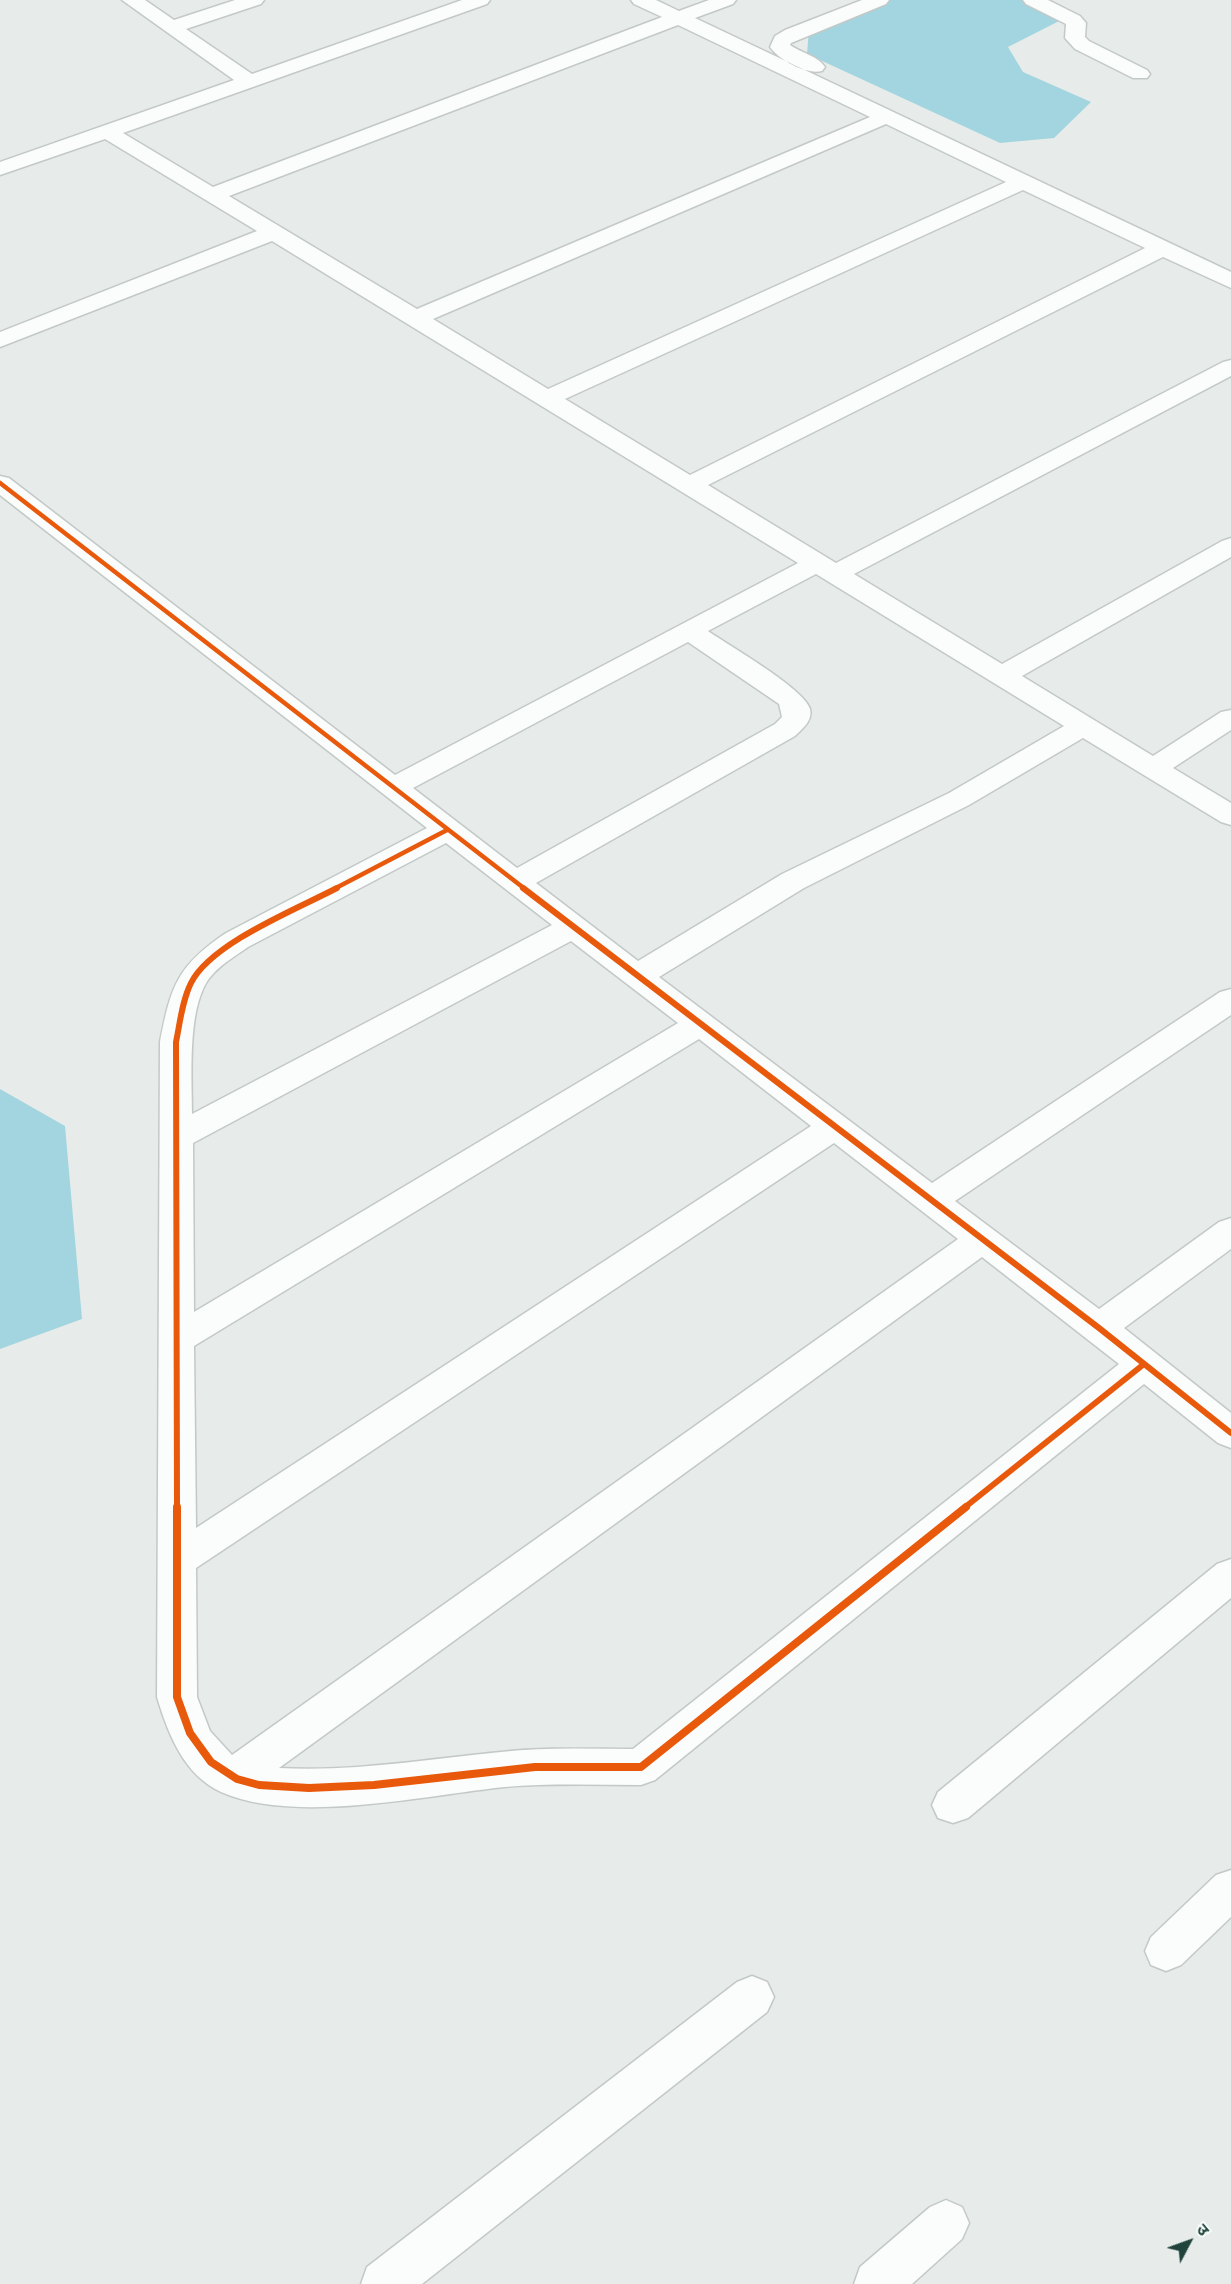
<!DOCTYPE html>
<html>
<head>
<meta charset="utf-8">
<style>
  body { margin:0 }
  #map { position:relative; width:1231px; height:2284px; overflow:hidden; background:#e7ecea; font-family:Montserrat,"Noto Sans Devanagari",sans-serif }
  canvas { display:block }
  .north { position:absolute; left:1159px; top:2212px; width:60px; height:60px; -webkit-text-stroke:4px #f5fbf8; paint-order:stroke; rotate:49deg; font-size:16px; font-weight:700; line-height:24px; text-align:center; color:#20433b }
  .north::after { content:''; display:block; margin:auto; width:21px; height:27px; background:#20433b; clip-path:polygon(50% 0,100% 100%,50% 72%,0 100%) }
</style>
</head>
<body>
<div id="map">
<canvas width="1231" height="2284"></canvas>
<div class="north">उ</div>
</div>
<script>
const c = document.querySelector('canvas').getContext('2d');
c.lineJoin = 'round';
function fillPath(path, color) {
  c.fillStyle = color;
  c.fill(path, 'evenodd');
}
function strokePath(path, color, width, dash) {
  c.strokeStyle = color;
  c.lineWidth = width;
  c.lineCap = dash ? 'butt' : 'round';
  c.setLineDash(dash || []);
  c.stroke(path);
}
fillPath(new Path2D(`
  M882 0H1030L1065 18 1008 47 1023 72 1091 102 1054 138 1000 143 807 54 809 28Z
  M0 1089 65 1126 82 1319 0 1349Z`), '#a2d5df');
const minor = new Path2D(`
  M122 0H145L174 20 235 0H264L261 4 186 29 252 74 462 0H490L487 4 123 133 213 187 662 17 634 4 631 0H656L679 11 709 0H736L733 4 695 18 1231 272V288L1163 257 708 485 836 563 1223 362 1231 360V376L854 574 1002 664 1222 541 1231 538V557L1022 676 1153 756 1221 712 1231 710V730L1173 768 1231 803V825L1221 822 1083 738 969 805 804 888 659 977 932 1183 1220 992 1231 989V1015L955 1201 1099 1309 1219 1222 1231 1218V1249L1124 1328 1231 1413V1448L1218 1443 1144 1384 655 1780 641 1785C595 1785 550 1783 505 1787 426 1795 294 1825 221 1792 184 1775 168 1734 157 1697L160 1042C171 986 177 966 226 933L427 828 0 495V476L9 478 395 775 798 563 272 241 0 347V332L257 231 105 139 0 175V162L234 80ZM678 25 870 117 417 309 229 196ZM886 124 1006 182 548 389 433 319ZM1023 190 1145 248 690 475 565 399ZM816 574 1064 726 949 793 782 874 638 961 536 883 795 736C802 729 813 721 810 709 805 689 728 645 708 631ZM688 642 779 704 782 717 775 724 517 868 413 788ZM446 843 552 925 192 1114C192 1078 187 1011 208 980 218 966 234 957 248 947ZM571 941 678 1023 194 1312 193 1143ZM699 1039 811 1126 196 1528 194 1346ZM834 1143 958 1239 232 1755 210 1731 197 1697 196 1568ZM982 1257 1119 1364 633 1749C589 1749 545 1747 501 1752 427 1759 354 1772 279 1768Z
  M862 0H889L886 4 791 43 790 45C801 53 818 56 825 67L822 71C806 75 779 60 770 47L775 36 785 30Z
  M1023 0H1048L1080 16 1086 23 1085 37 1089 41 1147 70 1150 74 1147 78H1133L1075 49 1065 38 1066 24 1026 4Z
  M1231 1559V1598L968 1818 953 1823 938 1818 932 1805 938 1792 1217 1564Z
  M1231 1870V1917L1181 1965 1166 1971 1151 1965 1145 1951 1151 1937 1216 1875Z
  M752 1976 767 1982 774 1997 767 2012 422 2284H361L367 2267 737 1982Z
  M946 2200 962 2207 969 2223 962 2239 912 2284H854L860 2267 930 2207Z`);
strokePath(minor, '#c3c9c7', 3);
fillPath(minor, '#fbfcfc');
strokePath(new Path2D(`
  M0 483 525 889
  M334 889 447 830`), '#e8590c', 4.5);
strokePath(new Path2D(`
  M523 888 1099 1328 1231 1433
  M177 1508 176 1042C180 1023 182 1001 191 983 211 943 297 909 337 888
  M964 1508 1144 1364`), '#e8590c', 6);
strokePath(new Path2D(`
  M177 1507V1697L190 1733 211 1762 237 1779 259 1785 309 1788 374 1785 535 1767H641L966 1507`), '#e8590c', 8);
</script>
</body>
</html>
